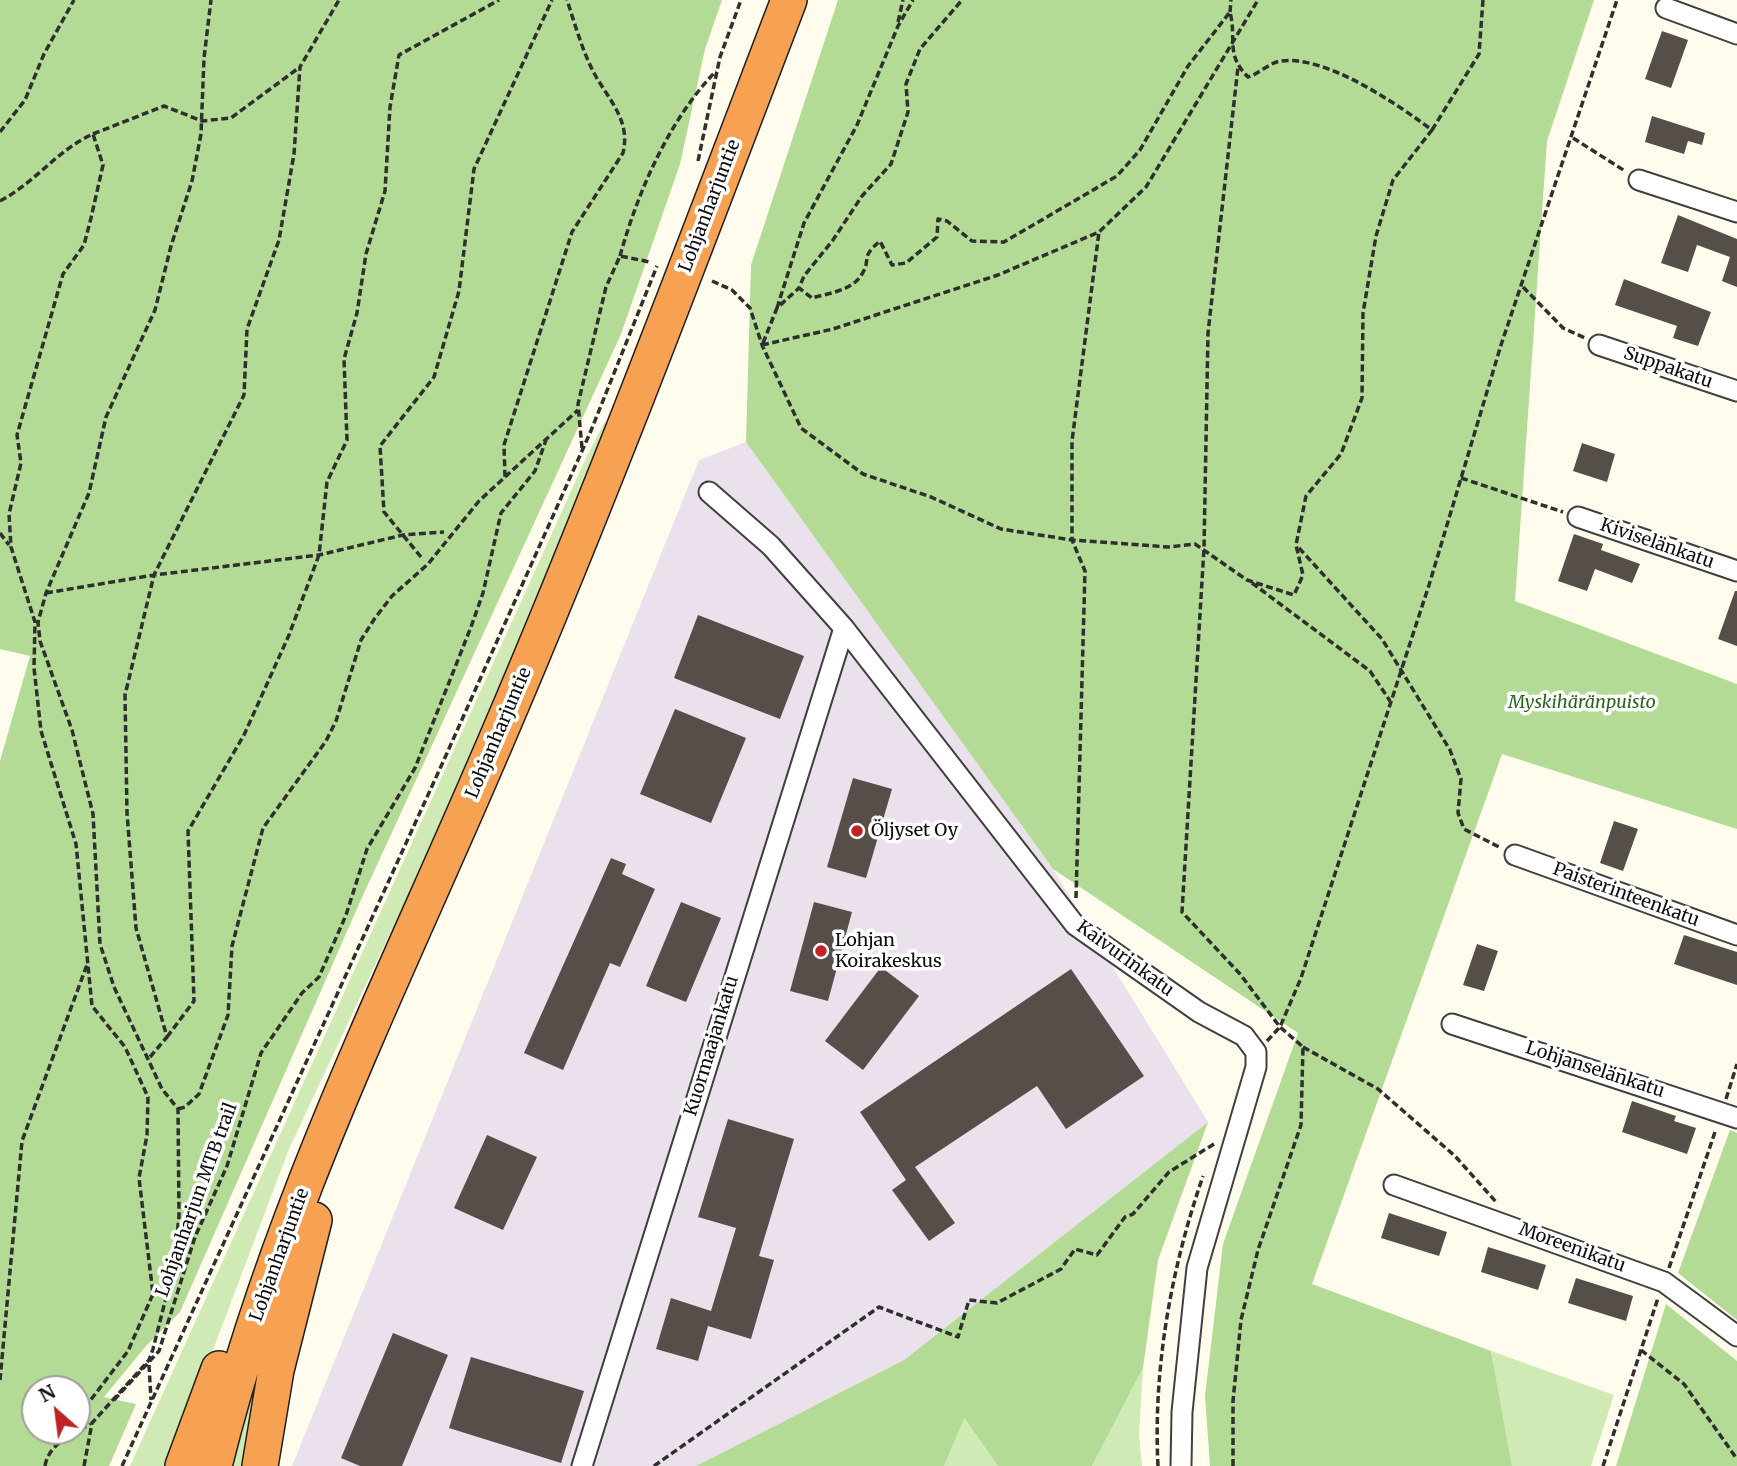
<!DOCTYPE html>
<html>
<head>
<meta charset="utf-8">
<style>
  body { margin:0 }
  #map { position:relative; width:1737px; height:1466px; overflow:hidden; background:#fffced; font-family:Merriweather,serif }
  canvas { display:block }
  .north { position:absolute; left:21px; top:1375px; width:70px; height:70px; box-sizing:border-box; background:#fff; border:2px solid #9e9e9e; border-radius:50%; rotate:332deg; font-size:19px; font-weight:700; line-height:28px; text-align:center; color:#0d0d0d }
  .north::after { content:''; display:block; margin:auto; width:24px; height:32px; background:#bf2326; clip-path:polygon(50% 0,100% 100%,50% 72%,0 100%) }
</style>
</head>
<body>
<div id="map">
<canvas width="1737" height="1466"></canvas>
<div class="north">N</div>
</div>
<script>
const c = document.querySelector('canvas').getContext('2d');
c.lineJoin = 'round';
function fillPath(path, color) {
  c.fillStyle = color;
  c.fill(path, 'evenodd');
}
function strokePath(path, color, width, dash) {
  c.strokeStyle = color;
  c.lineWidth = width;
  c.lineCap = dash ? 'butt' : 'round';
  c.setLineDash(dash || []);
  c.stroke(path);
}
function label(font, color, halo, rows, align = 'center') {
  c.font = font + ' Merriweather,serif';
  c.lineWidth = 7;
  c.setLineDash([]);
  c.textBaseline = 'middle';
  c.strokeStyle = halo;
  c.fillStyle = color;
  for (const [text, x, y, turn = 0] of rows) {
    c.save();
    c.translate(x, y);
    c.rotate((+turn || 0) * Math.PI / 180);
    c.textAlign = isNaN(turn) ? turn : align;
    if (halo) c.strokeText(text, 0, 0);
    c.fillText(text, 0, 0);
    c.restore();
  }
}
fillPath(new Path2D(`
  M746 442 1053 869 1208 1122 904 1360 696 1466H292L699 460Z`), '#ebe1ec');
fillPath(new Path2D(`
  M614 421 449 807 289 1149 169 1466H130L586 458 604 423Z
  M287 1282 248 1466H227Z
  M1491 1351 1614 1395 1591 1466H1512Z
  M1143 1368 1139 1435 1142 1466H1092Z
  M963 1417 998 1466H944Z`), '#d0eab6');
fillPath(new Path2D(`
  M0 0H722L705 49 680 164 621 334 359 904 180 1312 146 1346 104 1397 136 1404 109 1466H0V761L30 656 0 649ZM35 1389H77V1431H35Z
  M838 0H1594L1547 141 1515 601 1737 684V829L1502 754 1312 1284 1491 1351 1512 1466H1210L1205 1396 1223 1244 1298 1033 1053 869 746 442 751 265Z
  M1208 1122 1158 1260 1143 1368 1092 1466H998L964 1418 944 1466H696L904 1360Z
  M1730 1130 1737 1133V1320L1678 1273Z
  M1666 1304 1737 1361V1466H1616Z`), '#b3db95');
fillPath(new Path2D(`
  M1662 31 1688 40 1671 88 1645 79Z
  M1652 116 1705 133 1702 145 1688 141 1684 154 1645 142Z
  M1678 215 1737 239V287L1722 281 1730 257 1697 245 1688 272 1661 263Z
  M1624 279 1711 312 1698 346 1673 338 1677 326 1615 305Z
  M1582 443 1615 454 1607 482 1573 471Z
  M1574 534 1603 544 1601 550 1640 564 1632 583 1595 569 1587 591 1558 581Z
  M1735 591H1737V646L1718 639Z
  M698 615 804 656 780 719 674 678Z
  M675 709 746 738 711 823 640 794Z
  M853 778 892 789 866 878 827 867Z
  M1614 821 1638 829 1623 871 1600 863Z
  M611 858 626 864 622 874 655 889 620 967 610 963 563 1070 524 1053Z
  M681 902 721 918 686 1002 646 986Z
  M814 902 852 912 828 1001 790 991Z
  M1684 935 1737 952V985L1674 964Z
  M1477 944 1498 951 1484 991 1463 985Z
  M881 967 919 996 863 1070 825 1041Z
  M1071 969 1144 1076 1066 1129 1037 1086 915 1167 955 1223 929 1241 892 1190 906 1180 860 1112Z
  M1632 1101 1676 1116 1674 1121 1696 1128 1687 1154 1622 1132Z
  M728 1119 794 1139 759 1256 774 1260 751 1339 708 1326 698 1361 656 1349 671 1298 711 1311 736 1228 698 1217Z
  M487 1135 537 1157 503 1230 454 1208Z
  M1389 1213 1447 1232 1439 1256 1381 1238Z
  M1488 1247 1546 1265 1538 1290 1481 1272Z
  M1576 1278 1633 1296 1626 1321 1568 1303Z
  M393 1333 448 1355 402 1466H360L341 1458Z
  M471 1357 584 1391 561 1463 449 1428Z`), '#564e49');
const street = new Path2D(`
  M1666 8 1737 34
  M1639 180 1737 212
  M1599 345 1737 391
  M709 492 771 546 844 628 1075 925 1199 1012 1244 1036 1256 1052V1067L1197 1268 1182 1412 1181 1466
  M1578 517 1737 571
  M1515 855 1737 935
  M1452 1024 1737 1118
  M1394 1185 1664 1282 1737 1336
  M582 1466 844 628`);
const highway = new Path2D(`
  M183 1466 219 1369
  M214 1466C272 1229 379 1010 476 787 589 528 688 264 789 0
  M260 1466 276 1370 314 1220`);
strokePath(street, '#404040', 23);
strokePath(highway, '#1e1e1e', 38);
strokePath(new Path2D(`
  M1230 12 1231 0
  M898 22 903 0
  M1432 130 1479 54 1483 0
  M0 132 25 100 44 54 74 0
  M93 134 164 106 202 121 231 118 300 67
  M1573 138 1625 171
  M698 161 720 57 741 0
  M0 201C36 182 56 151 93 134L103 165 91 218 84 245 63 274 17 435 21 463 9 514 11 547 35 622 34 668 41 731 76 844 92 1006 125 1047 148 1097 147 1135 139 1178 153 1294 128 1351 77 1418
  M620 256C638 191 669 120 716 71
  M712 281 732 290 750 308 762 345 801 428 863 474 931 497 1001 529 1072 540 1168 547 1195 544 1247 580 1294 595 1303 575 1296 545 1306 496 1341 454 1362 398 1363 313 1376 236 1393 180 1432 130C1397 104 1326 55 1281 61 1270 62 1259 74 1248 77 1225 54 1237 40 1230 12L1188 66 1140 150 1117 176 1004 242 972 241 947 221 938 219 937 237 906 263 892 265 880 241C859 259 872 258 862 274 852 291 829 293 812 298L799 288 804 276 833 240 862 196 891 164 908 112 906 84 920 49 962 0
  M1523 287 1563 328 1585 338
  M777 308 804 223 857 125 898 26 913 0
  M763 343 777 308 799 288
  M762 345 833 329 998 275 1099 232 1146 187 1258 0
  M582 448 578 404 606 287 620 256 650 262
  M505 477 578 410
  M1461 478 1563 512
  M0 533 9 545
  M1299 548 1382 639 1450 750 1461 779 1458 813 1464 829 1501 848
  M421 557 384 512 380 446 434 377 459 291 474 169 552 0
  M1252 583 1370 671 1390 701
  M46 593 154 575 319 555 403 535 444 532
  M1076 898 1085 571 1072 540V441L1099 232
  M167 1037 194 1001 188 831 244 735 289 635 319 555 327 482 347 440 344 359 357 313 366 254 385 191 390 107 399 55 499 0
  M1267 1041 1280 1027 1301 978 1429 585 1501 345 1617 0
  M1303 1047 1378 1089 1455 1156 1497 1203
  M150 1057 167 1037 136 928 127 813 125 695 154 575 244 395 247 329 279 240 294 154 300 67 339 0
  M1726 1099 1737 1064
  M178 1109 185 1107 199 1094 228 1015 232 946 263 828 326 741 336 721 361 640 375 618 392 596 428 564 479 501 505 477 504 445 572 232 623 153C631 120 608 99 594 73 582 50 575 24 567 0
  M1669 1268 1716 1129
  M1641 1350 1684 1384 1737 1459
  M149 1365 151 1400
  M0 1380 22 1141 88 962
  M114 1400 159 1351 195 1237 227 1166 261 1053 302 993 319 977 346 915 367 849 415 768 471 627 483 593 501 513 535 471 546 440
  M60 1441 67 1431
  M45 1466C49 1443 72 1435 90 1424
  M84 1466 92 1423 149 1360 153 1349 174 1266 179 1216 178 1109 162 1089 114 987 100 944 93 814 72 730 40 641 38 622 46 593 89 493 106 417 155 310 171 246 192 181 201 134 204 58 211 0
  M122 1466 443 762 590 433 657 266
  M654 1466 879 1307 958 1337 969 1300 997 1303 1061 1269 1075 1249 1097 1255 1125 1217 1133 1214 1169 1172 1214 1144
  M1158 1466C1153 1368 1171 1269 1203 1176
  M1233 1466V1401L1241 1320 1258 1250 1301 1125 1303 1047 1280 1027 1240 974 1182 912 1204 548 1208 333 1238 67
  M1603 1466 1658 1298`), '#2f2f2f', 3.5, [7, 3.5]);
strokePath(street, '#fff', 19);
strokePath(highway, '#f7a253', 35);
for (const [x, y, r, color] of [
  [857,831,7,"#bf2326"],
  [821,951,7,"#bf2326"]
]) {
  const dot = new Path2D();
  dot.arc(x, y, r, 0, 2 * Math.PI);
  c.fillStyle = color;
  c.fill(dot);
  strokePath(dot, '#fff', 2.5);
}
label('18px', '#0d0d0d', '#fff', [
  ["Lohjanharjuntie",710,206,-69],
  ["Suppakatu",1668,368,19],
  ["Kiviselänkatu",1657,544,19],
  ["Lohjanharjuntie",499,733,-67],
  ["Paisterinteenkatu",1626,895,20],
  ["Kaivurinkatu",1125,959,36],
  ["Kuormaajankatu",712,1046,-73],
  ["Lohjanselänkatu",1595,1070,18],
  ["Lohjanharjun MTB trail",197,1200,-70],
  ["Moreenikatu",1572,1248,20],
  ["Lohjanharjuntie",280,1255,-70]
]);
label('italic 18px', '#2a661c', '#fff', [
  ["Myskihäränpuisto",1582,703]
]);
label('18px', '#0d0d0d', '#fff', [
  ["Öljyset Oy",871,831],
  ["Lohjan",835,941],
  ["Koirakeskus",835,962]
], 'left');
</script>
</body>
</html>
